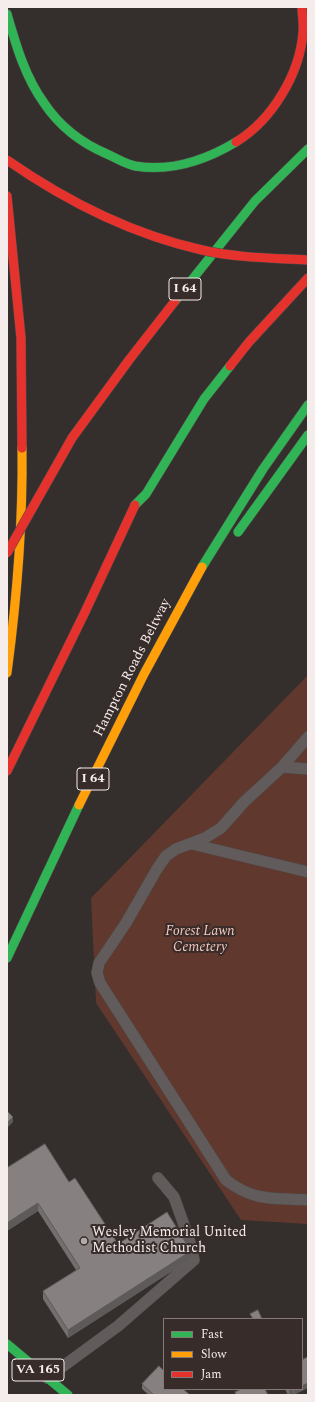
<!DOCTYPE html>
<html>
<head>
<meta charset="utf-8">
<style>
  body { margin:0 }
  #map { position:relative; width:315px; height:1402px; overflow:hidden; background:#342e2c; font-family:Spectral,serif }
  canvas { display:block }
  .frame { position:absolute; inset:0; border:8px solid #f4edeb; pointer-events:none }
  .legend { position:absolute; left:163px; top:1318px; width:140px; height:72px; box-sizing:border-box; background:#372c29; border:1px solid #837977; margin:0; padding:5px 7px; list-style:none; font-size:12px; color:#f4edeb }
  .legend li { display:flex; align-items:center; gap:8px; height:20px }
  .legend b { width:20px; border:1px solid #837977 }
</style>
</head>
<body>
<div id="map">
<canvas width="315" height="1402"></canvas>
<div class="frame"></div>
<ul class="legend">
<li><b style="height:5px;background:#30b455"></b>Fast</li>
<li><b style="height:5px;background:#ff9f0a"></b>Slow</li>
<li><b style="height:5px;background:#e5322d"></b>Jam</li>
</ul>
</div>
<script>
const c = document.querySelector('canvas').getContext('2d');
c.lineJoin = 'round';
function fillPath(path, color) {
  c.fillStyle = color;
  c.fill(path, 'evenodd');
}
function strokePath(path, color, width, dash) {
  c.strokeStyle = color;
  c.lineWidth = width;
  c.lineCap = dash ? 'butt' : 'round';
  c.setLineDash(dash || []);
  c.stroke(path);
}
function label(font, color, halo, rows, align = 'center') {
  c.font = font + ' Spectral,serif';
  c.lineWidth = 4;
  c.setLineDash([]);
  c.textBaseline = 'middle';
  c.strokeStyle = halo;
  c.fillStyle = color;
  for (const [text, x, y, turn = 0] of rows) {
    c.save();
    c.translate(x, y);
    c.rotate((+turn || 0) * Math.PI / 180);
    c.textAlign = isNaN(turn) ? turn : align;
    if (halo) c.strokeText(text, 0, 0);
    c.fillText(text, 0, 0);
    c.restore();
  }
}
fillPath(new Path2D(`
  M308 675V1224L241 1220 96 1003 91 898Z`), '#61382d');
const lane = new Path2D(`
  M308 737 282 767 244 802 221 828 205 838 176 849 166 856 157 869 126 923 99 963 97 973 100 983 226 1180C254 1202 275 1198 308 1200
  M282 767 308 769
  M192 844 308 872
  M47 1378 118 1326 194 1260 189 1239 174 1197 158 1178`);
const fast = new Path2D(`
  M7 14C16 45 25 77 44 103 60 127 81 143 107 154 116 158 125 164 135 166 171 172 206 160 236 142
  M175 301 255 201 308 149
  M135 505 146 494 204 399 230 366
  M238 532 308 435
  M202 567 263 469 308 405
  M7 958 79 805
  M7 1344 68 1395`);
const slow = new Path2D(`
  M7 673C17 598 23 523 22 448
  M79 805 144 674 202 567`);
const jam = new Path2D(`
  M236 142C272 120 300 74 303 32 304 24 302 15 302 7
  M7 196 21 338 22 448
  M230 366 249 342 308 278
  M72 438 129 360 175 301
  M7 771 85 612 135 505`);
strokePath(lane, '#4f4a49', 12);
strokePath(fast, '#4f4a49', 10);
strokePath(slow, '#4f4a49', 10);
strokePath(jam, '#4f4a49', 10);
strokePath(lane, '#615c5b', 11);
strokePath(fast, '#30b455', 9);
strokePath(slow, '#ff9f0a', 9);
strokePath(jam, '#e5322d', 9);
const jamBridge = new Path2D(`
  M7 160C66 201 131 234 202 250 237 258 273 258 308 260
  M7 553 72 438`);
strokePath(jamBridge, '#4f4a49', 10, []);
strokePath(jamBridge, '#e5322d', 9);
fillPath(new Path2D(`
  M7 1168 69 1182 118 1244 191 1259 68 1338 43 1299V1291L76 1270 38 1211 7 1231Z
  M142 1384 190 1395H149L142 1389Z
  M285 1389H302L294 1395 293 1393 288 1395Z`), '#736f6e');
fillPath(new Path2D(`
  M13 1117V1122L7 1128V1123Z
  M38 1203V1211L7 1231V1223Z
  M191 1251V1259L68 1338V1330Z
  M308 1383V1388L294 1395V1390L295 1389H302V1386Z
  M291 1389H293V1393L289 1395V1390Z`), '#5e5a5a');
const building = new Path2D(`
  M7 1111 13 1117 7 1123Z
  M45 1144 69 1182 75 1178 118 1244 167 1212 191 1251 68 1330 43 1291 80 1268 38 1203 7 1223V1168Z
  M258 1310 262 1319H253L250 1314Z
  M308 1357V1383L302 1386V1360Z
  M159 1366 164 1371V1389H183L190 1395H154L142 1384Z
  M238 1389H265L268 1395H236L235 1392 239 1390Z`);
fillPath(building, '#868180');
strokePath(building, '#5e5a5a', 1);
for (const [x, y, r, color] of [
  [84,1241,4,"#b1aaa8"]
]) {
  const dot = new Path2D();
  dot.arc(x, y, r, 0, 2 * Math.PI);
  c.fillStyle = color;
  c.fill(dot);
  strokePath(dot, '#372c29', 1.5);
}
for (const [x, y, w] of [
  [185,289,32],
  [93,779,32],
  [38,1370,52]
]) {
  const box = new Path2D();
  box.roundRect(x - w / 2, y - 11, w, 22, 3);
  c.fillStyle = '#372c29';
  c.fill(box);
  strokePath(box, '#f4edeb', 1);
}
label('bold 13px', '#f4edeb', null, [
  ["I 64",185,289],
  ["I 64",93,779],
  ["VA 165",38,1370]
]);
label('14px', '#f4edeb', '#372c29', [
  ["Hampton Roads Beltway",133,668,-63]
]);
label('italic 14px', '#f6c9be', '#372c29', [
  ["Forest Lawn",200,932],
  ["Cemetery",200,948]
]);
label('14px', '#f4edeb', '#372c29', [
  ["Wesley Memorial United",92,1233],
  ["Methodist Church",92,1249]
], 'left');
</script>
</body>
</html>
